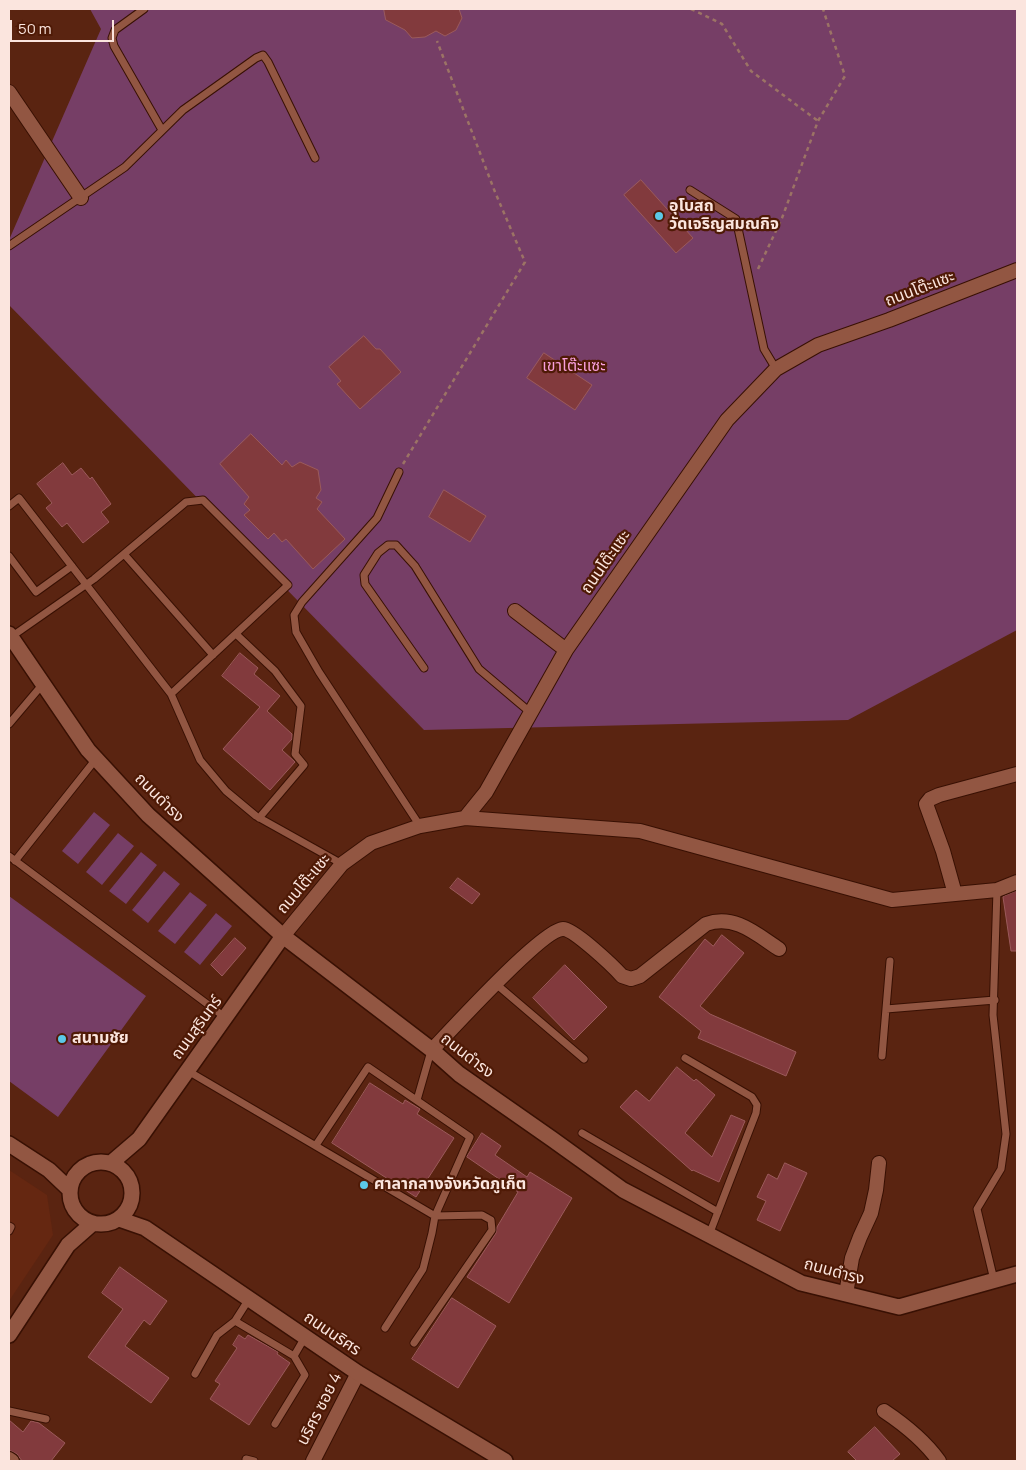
<!DOCTYPE html>
<html>
<head>
<meta charset="utf-8">
<style>
  body { margin:0 }
  #map { position:relative; width:1026px; height:1470px; overflow:hidden; background:#5a2411; font-family:Manrope,sans-serif }
  canvas { display:block }
  .frame { position:absolute; inset:0; border:10px solid #fbe5de; pointer-events:none }
  .scale { position:absolute; left:10px; top:20px; width:104px; height:22px; box-sizing:border-box; border:2px solid #fbe5de; border-top:0; padding-left:6px; font-size:15px; line-height:18px; white-space:nowrap; color:#fbe5de; -webkit-text-stroke:4px #4f1a06; paint-order:stroke }
</style>
</head>
<body>
<div id="map">
<canvas width="1026" height="1470"></canvas>
<div class="frame"></div>
<div class="scale">50 m</div>
</div>
<script>
const c = document.querySelector('canvas').getContext('2d');
c.lineJoin = 'round';
function fillPath(path, color) {
  c.fillStyle = color;
  c.fill(path, 'evenodd');
}
function strokePath(path, color, width, dash) {
  c.strokeStyle = color;
  c.lineWidth = width;
  c.lineCap = dash ? 'butt' : 'round';
  c.setLineDash(dash || []);
  c.stroke(path);
}
function label(font, color, halo, rows, align = 'center') {
  c.font = font + ' Manrope,"Noto Sans Thai",sans-serif';
  c.lineWidth = 4.5;
  c.setLineDash([]);
  c.textBaseline = 'middle';
  c.strokeStyle = halo;
  c.fillStyle = color;
  for (const [text, x, y, turn = 0] of rows) {
    c.save();
    c.translate(x, y);
    c.rotate((+turn || 0) * Math.PI / 180);
    c.textAlign = isNaN(turn) ? turn : align;
    if (halo) c.strokeText(text, 0, 0);
    c.fillText(text, 0, 0);
    c.restore();
  }
}
fillPath(new Path2D(`
  M9 1170 47 1195 53 1235 9 1301Z`), '#652711');
fillPath(new Path2D(`
  M90 9H1017V630L848 720 424 730 9 305V240L101 29Z
  M94 812 110 825 78 864 62 851Z
  M118 833 134 846 102 885 86 872Z
  M141 852 157 865 126 904 109 891Z
  M164 871 180 884 148 923 132 910Z
  M190 892 207 905 175 944 158 931Z
  M9 896 146 996 58 1117 9 1081Z
  M216 913 232 926 200 965 184 952Z`), '#763e66');
const building = new Path2D(`
  M384 9H459L462 18 456 30 445 36 436 31 425 37 412 38 405 30 386 20Z
  M641 180 693 238 676 253 624 195Z
  M364 336 376 349H380L401 372 360 409 337 384 341 381 329 367Z
  M544 353 592 385 575 410 527 378Z
  M251 434 282 465 286 460 292 467 300 462 318 470 321 490 316 498 322 502 317 509 345 539 313 569 286 539 282 542 274 533 268 539 244 515 250 510 244 504 249 497 220 464Z
  M63 463 72 475 81 468 90 479 92 477 111 504 101 512 109 522 83 543 67 523 62 527 46 508 52 503 37 484Z
  M444 490 486 516 470 542 429 517Z
  M240 653 258 668 254 674 280 696 267 711 292 734V739L282 750 295 762 270 790 223 749 260 707 222 676Z
  M458 878 480 894 472 904 450 888Z
  M1017 891V951H1011L1003 897Z
  M722 935 744 953 700 1006 710 1014 796 1052 786 1076 698 1038 701 1031 659 997 705 939 713 946Z
  M235 938 246 948 222 976 211 965Z
  M565 965 607 1007 574 1040 533 998Z
  M677 1067 694 1081 696 1079 715 1095 685 1133 712 1157 731 1115 745 1121 719 1182 693 1170 692 1171 620 1107 636 1090 649 1101Z
  M370 1083 403 1104 405 1100 420 1109 417 1114 454 1138 416 1197 332 1143Z
  M482 1133 501 1146 495 1155 527 1177 530 1172 572 1198 509 1303 467 1277 496 1233 497 1227 518 1192 467 1157Z
  M785 1163 807 1173 780 1231 757 1220 766 1201 757 1197 768 1174 777 1179Z
  M120 1267 167 1301 150 1325 144 1320 125 1346 169 1378 151 1403 88 1357 123 1309 102 1293Z
  M452 1298 496 1326 458 1388 412 1359Z
  M239 1335 245 1339 248 1335 278 1352 277 1354 290 1363 249 1425 210 1399 220 1384 215 1381 237 1348 233 1345Z
  M9 1420 23 1432 31 1421 39 1423 65 1443 51 1461H22L17 1454 9 1450Z
  M875 1427 900 1454 892 1461H857L848 1452Z`);
fillPath(building, '#823a3d');
strokePath(building, '#9b5a5b', 1);
const service = new Path2D(`
  M144 9 115 30 112 38 114 46 162 130
  M690 190 736 219 764 349 776 369
  M9 246 125 167 183 110 256 58 263 55 268 62 315 158
  M399 472 377 518 302 602 294 615 296 632 319 672 420 826
  M9 506 19 498 171 694
  M124 554 213 655
  M9 556 36 592 72 566
  M236 634 275 671 301 706 295 754 304 765 259 818
  M11 637 94 579 186 502 203 500 288 585 171 694 200 760 226 791 256 816 342 864
  M424 668 365 584 364 575 378 553 388 545H396L415 566 479 669 531 713
  M9 724 42 685
  M9 856 226 1018
  M15 861 96 759
  M496 984 584 1059
  M886 1009 995 1000
  M882 1056 890 961
  M685 1058 752 1097 757 1105 756 1113 709 1235
  M188 1071 435 1216 482 1215 491 1220 492 1230 414 1343
  M417 1100 431 1051
  M582 1133 718 1212
  M316 1145 368 1067 470 1137 435 1216 432 1233 423 1269 385 1328
  M9 1226 11 1227 9 1231
  M994 1280 977 1209 1001 1169 1006 1134 993 1015 997 890
  M235 1321 294 1356 305 1375 275 1424
  M294 1356 305 1337
  M195 1374 217 1335 235 1321 249 1299
  M9 1411 46 1419
  M246 1459 254 1461`);
const minor = new Path2D(`
  M9 92 81 198
  M515 611 566 650
  M465 818 486 792 566 650 727 420 776 369 818 345 889 320 1017 270
  M955 894 943 851 926 804 930 799 939 795 1017 774
  M283 936 342 864 371 843 420 826 465 818 640 831 892 900 997 890 1017 882
  M432 1050C450 1031 543 929 563 929 574 929 613 966 622 976L631 979 640 976 706 924C735 914 756 934 779 949
  M846 1294 852 1258 860 1237 871 1213 876 1190 879 1163
  M884 1411C905 1425 924 1440 939 1461
  M9 1459 12 1461
  M313 1461 358 1373`);
const tertiary = new Path2D(`
  M9 634 88 750 148 815 283 936 432 1050 459 1074 552 1139 623 1190 801 1283 899 1307 1017 1274
  M9 1144 49 1170 69 1189
  M70 1193a31 31 0 1 1 62 0a31 31 0 1 1-62 0Z
  M111 1163 139 1139 283 936
  M119 1219 145 1228 358 1373 505 1461
  M9 1335 68 1245 93 1223`);
strokePath(service, '#381003', 9);
strokePath(minor, '#381003', 16);
strokePath(tertiary, '#381003', 18);
strokePath(new Path2D(`
  M691 9 722 24 751 71 818 121
  M758 269 782 218 818 121 845 76 823 9
  M403 464 525 262 495 192 437 41`), '#9c7365', 2.5, [4, 4]);
strokePath(service, '#925642', 7);
strokePath(minor, '#925642', 14);
strokePath(tertiary, '#925642', 15);
for (const [x, y, r, color] of [
  [659,216,5,"#5bc8e7"],
  [62,1039,5,"#5bc8e7"],
  [364,1185,5,"#5bc8e7"]
]) {
  const dot = new Path2D();
  dot.arc(x, y, r, 0, 2 * Math.PI);
  c.fillStyle = color;
  c.fill(dot);
  strokePath(dot, '#4f1a06', 2);
}
label('bold 16px', '#fbe5de', '#4f1a06', [
  ["อุโบสถ",669,207],
  ["วัดเจริญสมณกิจ",669,225],
  ["สนามชัย",72,1039],
  ["ศาลากลางจังหวัดภูเก็ต",374,1185]
], 'left');
label('16px', '#fbe5de', '#4f1a06', [
  ["ถนนโต๊ะแซะ",920,289,-21],
  ["ถนนโต๊ะแซะ",606,562,-55],
  ["ถนนดำรง",159,798,45],
  ["ถนนโต๊ะแซะ",304,884,-50],
  ["ถนนสุรินทร์",197,1028,-54],
  ["ถนนดำรง",467,1056,38],
  ["ถนนดำรง",834,1272,15],
  ["ถนนนริศร",332,1334,34],
  ["นริศร ซอย 4",320,1409,-63]
]);
label('16px', '#f89fdc', '#4f1a06', [
  ["เขาโต๊ะแซะ",574,367]
]);
</script>
</body>
</html>
